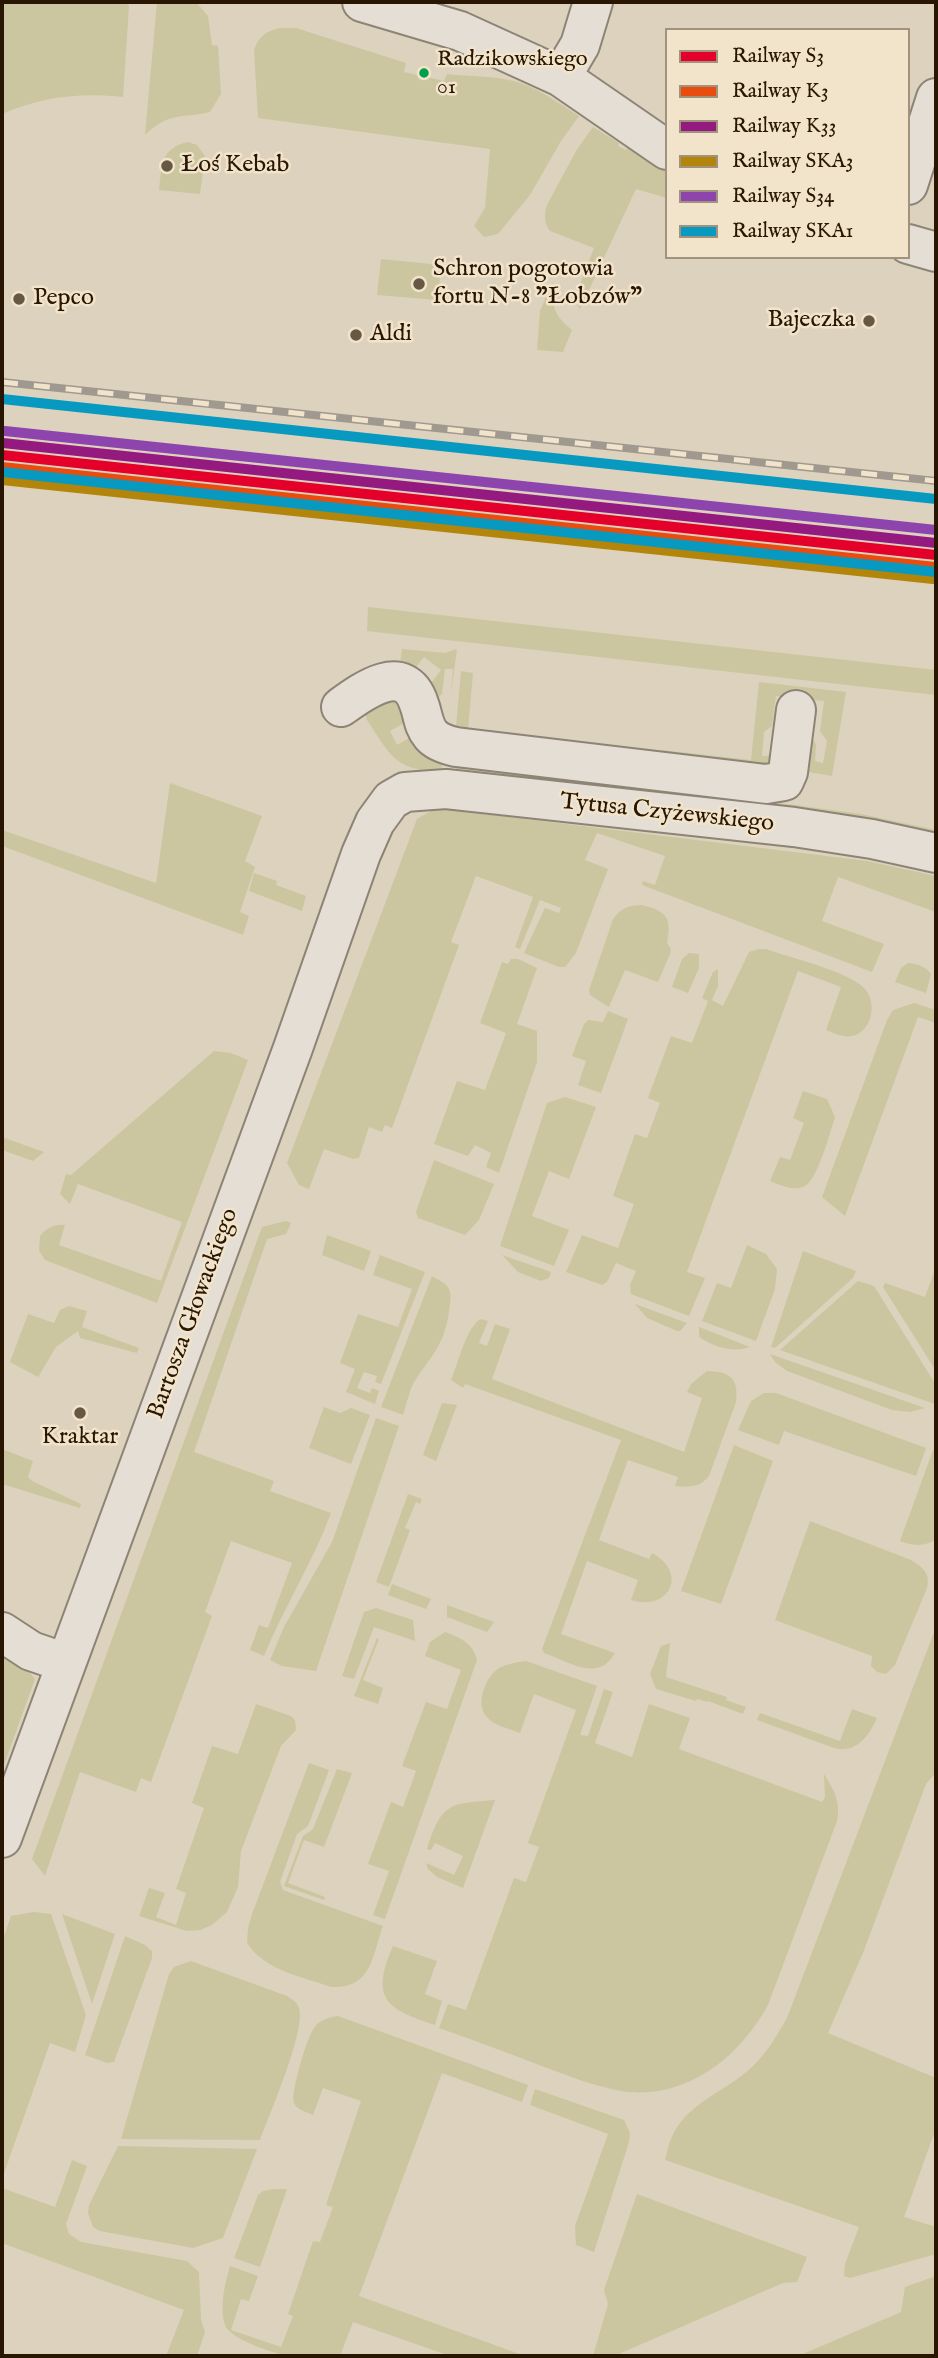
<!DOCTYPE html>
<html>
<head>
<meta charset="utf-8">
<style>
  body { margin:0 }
  #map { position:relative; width:938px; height:2358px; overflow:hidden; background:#ddd2bd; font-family:"IM FELL English",serif }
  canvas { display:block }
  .frame { position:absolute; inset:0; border:4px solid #281602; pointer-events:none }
  .legend { position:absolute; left:665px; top:28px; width:245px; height:231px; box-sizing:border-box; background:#f2e4cb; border:2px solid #a1927b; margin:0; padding:9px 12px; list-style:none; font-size:21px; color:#281602 }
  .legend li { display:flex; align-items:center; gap:14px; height:35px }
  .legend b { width:35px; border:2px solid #a1927b }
</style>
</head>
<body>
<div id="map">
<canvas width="938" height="2358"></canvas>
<div class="frame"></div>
<ul class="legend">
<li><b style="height:9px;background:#e4002b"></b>Railway S3</li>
<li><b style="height:9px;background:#e84d0f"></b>Railway K3</li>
<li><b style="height:9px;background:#951a80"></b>Railway K33</li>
<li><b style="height:9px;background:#b3860b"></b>Railway SKA3</li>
<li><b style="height:9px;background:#8e44ad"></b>Railway S34</li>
<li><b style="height:9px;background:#0899c1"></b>Railway SKA1</li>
</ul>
</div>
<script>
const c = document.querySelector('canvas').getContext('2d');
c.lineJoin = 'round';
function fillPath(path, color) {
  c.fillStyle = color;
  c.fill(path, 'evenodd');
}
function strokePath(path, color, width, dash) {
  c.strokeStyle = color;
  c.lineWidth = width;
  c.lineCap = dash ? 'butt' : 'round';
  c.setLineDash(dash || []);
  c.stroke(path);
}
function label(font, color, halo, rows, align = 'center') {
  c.font = font + ' "IM FELL English",serif';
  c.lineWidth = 5;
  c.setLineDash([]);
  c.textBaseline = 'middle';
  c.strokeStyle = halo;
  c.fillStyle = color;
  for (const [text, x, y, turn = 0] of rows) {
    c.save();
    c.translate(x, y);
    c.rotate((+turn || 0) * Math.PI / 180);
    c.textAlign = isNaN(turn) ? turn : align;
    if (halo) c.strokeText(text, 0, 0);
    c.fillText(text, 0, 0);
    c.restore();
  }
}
fillPath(new Path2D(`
  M2 2H126L129 6 123 97C80 92 41 97 2 114Z
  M157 2H196L208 16 212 45 218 46 221 94 210 112C180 119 170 111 145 135Z
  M280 28H296L406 63 404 72 444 81 447 74C470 77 497 75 520 83 541 90 560 104 579 116L561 141 530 195 498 234 484 237 474 226 485 208 490 149 258 118 254 50C259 36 266 31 280 28Z
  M593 127 619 143 618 146 626 150 630 144 667 170V198L636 189 580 309 574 300 594 248 550 231C544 223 544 214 547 205L576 151Z
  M188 142 197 145 205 156 200 194 159 190C162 166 160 148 188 142Z
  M381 259 441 265 438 300 377 295Z
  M550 287 554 288C550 307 557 318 572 330L563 352 537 350 540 311Z
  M368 607 936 670V695L367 631Z
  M402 649 445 653 457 649 451 694 453 669H445L442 694 433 701 428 687 441 670 424 657 412 672 400 665Z
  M461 671 473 673 468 729 558 739 557 748 455 737Z
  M759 682 846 692 832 776 808 772 812 736 816 745 815 761 823 763 827 741 820 731 824 701 776 696 772 726 764 732 762 756H767L771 753 774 761 766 770 662 759V750L751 760Z
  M395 695 409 720 390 731 397 745 416 734 443 753 441 773C394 768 392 758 367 720L365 712Z
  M456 767 795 805 861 814 936 830V837L456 774Z
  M170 783 262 816 245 861 255 867 240 912 249 916 243 935 2 846V830L156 883Z
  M436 808 867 861 936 876V912L838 877 822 921 884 944 872 972 642 885 643 881 655 885 665 856 597 833 585 860 608 869 576 953 565 967H559L524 953 545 908 559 913 561 908 540 900 520 949 515 947 533 897 476 876 451 942 459 945 392 1128 385 1125 382 1132 369 1127 359 1158 353 1159 324 1149 309 1189 299 1185 287 1163 417 819Z
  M254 873 277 881 276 885 306 896 302 911 249 891Z
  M642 905C667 911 672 918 667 943L671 949 670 954 658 982 625 970 609 1007 590 995 589 990 613 919C621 908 629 905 642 905Z
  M759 949H766C791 958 844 970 863 987 878 1000 873 1032 852 1036 843 1038 834 1033 826 1030L841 987 798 971 687 1272 705 1278 689 1316 631 1294 630 1285 636 1271 616 1263 607 1282 602 1285 566 1272 582 1235 618 1248 634 1204 613 1196 635 1134 647 1138 660 1103 648 1098 671 1036 692 1043 708 1001 702 998 713 972 718 969V986L712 1000 723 1006 749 952Z
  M689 953 699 954V968L688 993 672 987 682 959Z
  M511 959H518L537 968 517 1024 537 1031V1062L499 1173 486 1167 491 1153 475 1145 468 1156 434 1144 457 1081 485 1090 506 1033 480 1023 502 962 508 964Z
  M908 963C918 964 925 966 931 974L926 993 895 982 901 968Z
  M914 1003 936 1010V1023L918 1017 845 1216 822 1197 887 1020 893 1010Z
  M608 1011 628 1019 601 1093 578 1085 586 1061 572 1056 584 1024 588 1020 603 1022Z
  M214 1051 231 1053 248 1060 157 1303 45 1260 39 1251 40 1236C47 1228 54 1224 65 1225L59 1245 161 1281 182 1222 78 1184 70 1204 60 1194 66 1174 71 1175Z
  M803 1091 827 1099 835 1117C830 1132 817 1183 803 1187 792 1191 780 1185 770 1181L780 1157 790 1160 804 1123 793 1118Z
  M565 1097 596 1107 569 1179 549 1171 532 1216 569 1230 554 1266 500 1246 547 1103Z
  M2 1137 44 1152 33 1161 2 1150Z
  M434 1160 494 1184 479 1220 465 1235 418 1218 416 1212Z
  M286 1221 291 1223 286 1234 267 1239 194 1452 274 1481 270 1491 331 1513C313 1562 284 1607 264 1656L250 1650 259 1625 268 1628 292 1563 231 1541 205 1612 212 1616 151 1782 141 1778 136 1792 80 1772 45 1876 32 1859 262 1227Z
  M327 1235 371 1251 364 1271 322 1255Z
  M747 1245 766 1254 777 1269 775 1289 756 1341 702 1321 717 1283 731 1288Z
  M803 1251 856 1271 853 1278 775 1348 771 1347Z
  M380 1255 425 1272 381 1384 375 1382 377 1376 364 1372 357 1388 370 1393 372 1388 379 1391 375 1404 346 1392 355 1369 340 1363 358 1314 398 1327 412 1289 373 1275Z
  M502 1255 551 1272 549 1278 541 1281 518 1272Z
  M936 1267V1371L883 1287 885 1283 925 1297Z
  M432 1276C437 1279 446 1283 449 1289 452 1295 450 1304 449 1311 445 1343 433 1354 416 1379 409 1389 407 1404 403 1415L381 1407Z
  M858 1281 874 1286 936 1385 935 1404 780 1350Z
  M635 1304 687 1323 680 1331H677L647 1318Z
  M69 1306 87 1311 82 1327 139 1348 137 1353 80 1338 78 1331 56 1347 38 1377 10 1362 28 1314 54 1323 60 1310Z
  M481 1319 488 1321 479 1343 487 1346 495 1324 510 1329 492 1379 684 1452 702 1398 687 1392 691 1384 707 1371C730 1371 739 1379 736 1402L709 1476C699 1488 690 1487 675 1486L678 1477 628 1460 599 1540 649 1559 652 1553C689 1573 669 1612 631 1600L638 1580 587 1561 561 1634 615 1653C598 1683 570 1662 544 1653L542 1649 621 1440 465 1384 463 1388 451 1380C457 1366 467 1325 481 1319Z
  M699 1327 750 1347C733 1353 714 1347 699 1337Z
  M770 1354 925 1408 910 1412 892 1410 787 1371 775 1362Z
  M764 1393H776L926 1448 916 1476 784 1431 779 1445 738 1430 751 1401Z
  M442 1403 457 1405 436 1461 423 1455Z
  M324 1407 340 1413 351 1408 370 1415 351 1464 309 1448Z
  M376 1418 399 1426 316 1671 282 1666 270 1660 284 1627 332 1542Z
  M734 1445 773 1461 721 1604 681 1591Z
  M2 1449 33 1461 28 1477 32 1481 81 1504 80 1508 2 1484Z
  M933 1450 936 1452V1539C925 1547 912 1546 900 1541Z
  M408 1494 422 1499 420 1504 416 1502 405 1528 410 1530 389 1587 376 1582Z
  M810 1521 911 1560C922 1567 931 1573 927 1588L895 1665 886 1674 877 1672 871 1666 872 1656 775 1620Z
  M392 1584 431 1599 426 1609 388 1595Z
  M447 1605 494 1622 487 1632 447 1617Z
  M376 1608 413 1620 415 1641 374 1627 354 1679 342 1676 364 1612Z
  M936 1627V1772L926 1784 863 1953 828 2033 936 2078V2128L904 2217 936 2227V2254L850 2278 844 2276 845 2264 859 2227 665 2160C667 2153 668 2145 671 2139 685 2103 726 2092 752 2067 767 2053 777 2035 787 2018Z
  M445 1632C461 1638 473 1643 477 1660L385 1919 373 1915 389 1871 368 1864 391 1802 403 1807 416 1771 402 1766 426 1702 447 1709 461 1670 425 1656 430 1642Z
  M377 1638 379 1639 363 1680 383 1688 378 1704 354 1696Z
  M670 1643 666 1677 727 1697 726 1700 746 1707 743 1714 708 1701 707 1702 697 1699 696 1701 656 1689 650 1674 661 1646Z
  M2 1657 22 1664 35 1679 4 1765 2 1764Z
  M526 1661 597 1686 580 1735 588 1736 604 1689 613 1692 595 1743 632 1757 649 1704 690 1718 679 1749 822 1802 825 1797 824 1774C834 1790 841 1802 837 1821L768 2005C739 2058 685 2101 621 2091 593 2086 566 2075 539 2065 506 2052 473 2040 439 2028L448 2004 466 2010 514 1878 526 1882 539 1847 528 1843 576 1710 534 1694 520 1733C508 1728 494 1726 486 1716 475 1703 486 1676 499 1668 507 1664 517 1662 526 1661Z
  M256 1704 291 1716 295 1720 296 1730 281 1746 241 1851 238 1887 227 1912 212 1925 200 1930 187 1931 139 1916 149 1888 165 1893 156 1917 176 1925 186 1893 176 1889 204 1808 192 1803 212 1746 238 1754Z
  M852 1709 877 1718C869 1736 856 1754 834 1748L757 1720 760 1713 840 1741Z
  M309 1763 329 1770 308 1826 297 1834 280 1882 283 1890 383 1926C372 1956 372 1989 331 1987 303 1977 264 1970 247 1943L248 1928 252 1914Z
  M337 1769 352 1773 324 1847 304 1840 288 1883 325 1897 324 1900 284 1886 303 1836 313 1829Z
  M495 1800 463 1888 437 1877 428 1869 426 1863 454 1875 463 1856 435 1843 431 1850 427 1849C442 1802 449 1804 495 1800Z
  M34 1912 51 1914 86 2015 75 2052 50 2043 2 2179V1942L11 1916Z
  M62 1914 115 1934 92 2004Z
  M125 1936 145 1945 152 1951V1958L114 2062 107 2063 85 2055Z
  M393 1946 437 1961 425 1994 442 2001 435 2025C386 2009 370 1999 393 1946Z
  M191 1961 287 1996C292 1999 297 2002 299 2008 306 2031 269 2115 260 2140L121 2139 169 1974 174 1967Z
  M338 2016 528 2085 522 2102 442 2073 359 2296 525 2356H450L353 2322 340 2356C324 2356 307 2357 291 2356 277 2355 229 2339 225 2325 219 2307 225 2284 230 2266L258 2276 249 2301 241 2299 231 2330 281 2347 293 2316 288 2314 313 2241 320 2242 333 2207 326 2205 361 2101 323 2088 313 2115C307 2112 297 2110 294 2103 290 2094 307 2037 314 2028 319 2020 329 2017 338 2016Z
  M535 2089 624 2120 630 2133 629 2142 594 2252 576 2245 575 2226 608 2134 530 2105Z
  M118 2146 257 2149 223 2238 193 2248 100 2231 93 2227 88 2213 89 2205Z
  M72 2160 87 2166 66 2224 69 2234 81 2242 187 2261 199 2272 201 2320 205 2332 197 2356H166L184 2310 2 2243V2188L55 2207Z
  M275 2189H287L260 2267 234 2258 258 2195 263 2191Z
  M637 2194 807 2257 797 2282 783 2283 614 2356H593L608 2304 604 2290Z
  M936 2276V2356H798L901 2312 905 2287Z`), '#cbc69f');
const minor = new Path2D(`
  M362 2 460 31 561 77 667 150
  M561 77 580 45 593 2
  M908 185 936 98
  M908 244 936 252
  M341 707C363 691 405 660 419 704 423 714 423 726 431 735 437 742 447 745 456 747L766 784 784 781 788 772 796 710
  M2 1632 31 1651 66 1663
  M2 1838 293 1048 361 854 375 822 391 800 405 792 446 789 794 827 872 839 936 853`);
strokePath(minor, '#8d8476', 42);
strokePath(minor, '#e4ded4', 38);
const rail = new Path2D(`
  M2 382 936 481`);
strokePath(rail, '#a0998f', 8);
strokePath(rail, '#f2e4cb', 5, [16]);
strokePath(new Path2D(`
  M2 455 936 555`), '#e4002b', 10);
strokePath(new Path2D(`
  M2 467 935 567`), '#e84d0f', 10);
strokePath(new Path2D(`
  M3 443 936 543`), '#951a80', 10);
strokePath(new Path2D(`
  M2 480 933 579`), '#b3860b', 10);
strokePath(new Path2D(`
  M5 431 936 530`), '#8e44ad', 10);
strokePath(new Path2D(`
  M2 399 936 499
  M2 472 936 572`), '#0899c1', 10);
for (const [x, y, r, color] of [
  [424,73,6,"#029f4d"],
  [167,166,7,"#675843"],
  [419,284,7,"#675843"],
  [19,299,7,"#675843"],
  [869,321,7,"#675843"],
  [356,335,7,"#675843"],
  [80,1413,7,"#675843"]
]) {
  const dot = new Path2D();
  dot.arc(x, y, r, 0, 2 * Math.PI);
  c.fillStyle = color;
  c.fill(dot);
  strokePath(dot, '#f2e4cb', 2.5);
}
label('22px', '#281602', '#f2e4cb', [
  ["Radzikowskiego",437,60],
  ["01",437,88]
], 'left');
label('24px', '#281602', '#f2e4cb', [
  ["Łoś Kebab",181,166],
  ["Schron pogotowia",433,270],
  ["fortu N-8 \"Łobzów\"",433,298],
  ["Pepco",33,299],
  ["Bajeczka",855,321,"right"],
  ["Aldi",370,335],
  ["Kraktar",80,1438,"center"]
], 'left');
label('24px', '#281602', '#f2e4cb', [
  ["Tytusa Czyżewskiego",667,814,6],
  ["Bartosza Głowackiego",194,1314,-70]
]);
</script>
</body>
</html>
